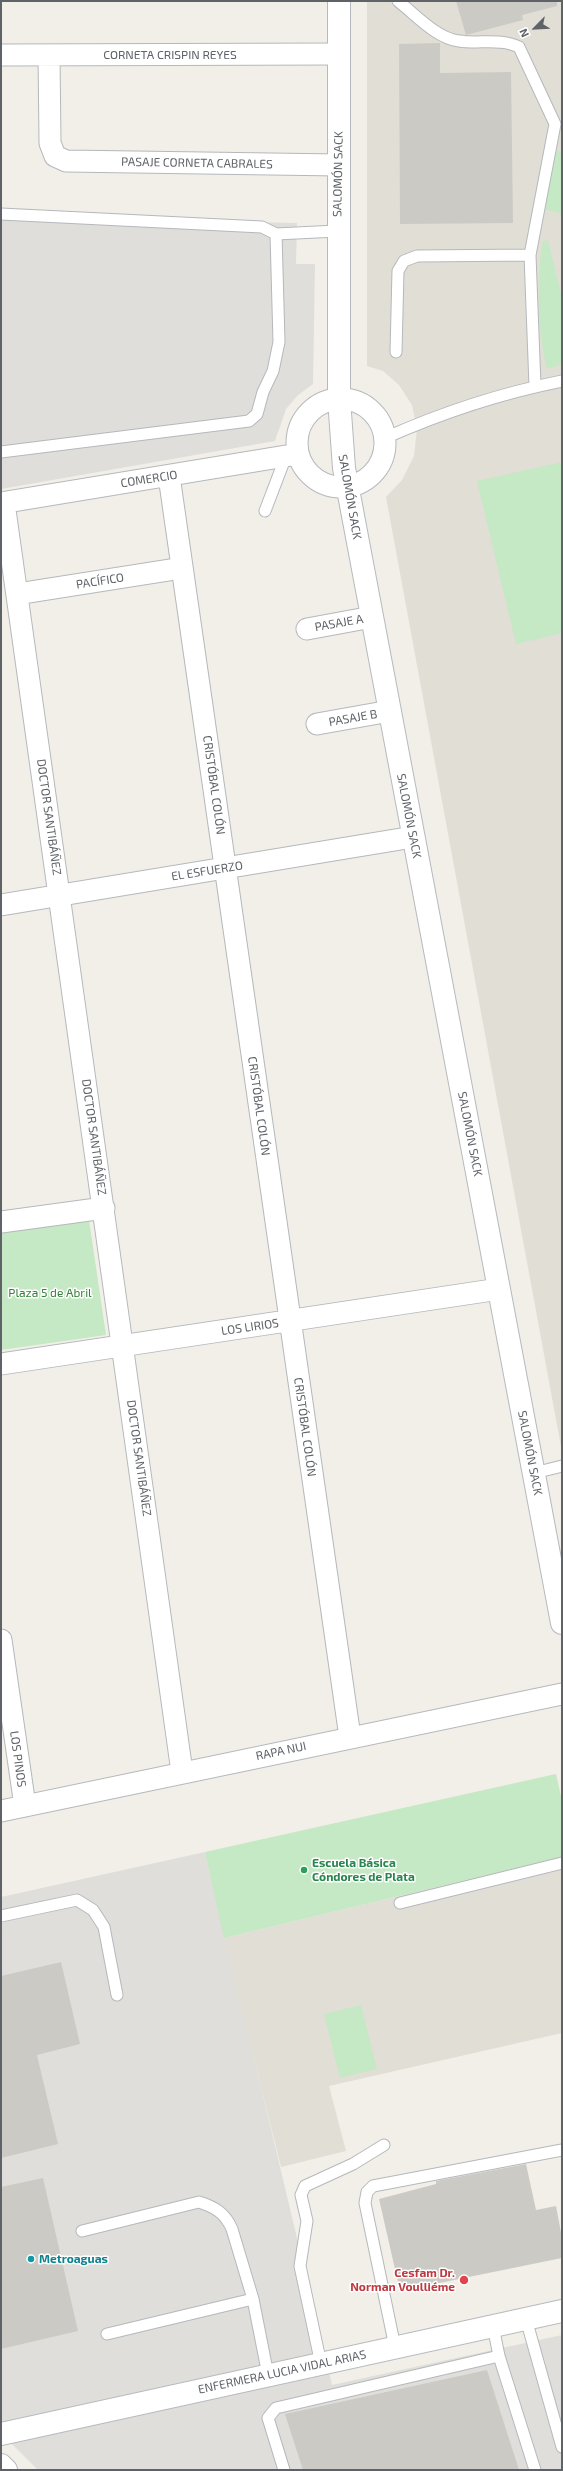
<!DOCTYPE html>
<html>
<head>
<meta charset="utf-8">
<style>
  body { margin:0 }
  #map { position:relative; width:563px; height:2471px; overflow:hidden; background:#f1efe8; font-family:"Exo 2",sans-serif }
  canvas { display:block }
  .frame { position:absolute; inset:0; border:2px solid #5f6368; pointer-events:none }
  .north { position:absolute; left:515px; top:8px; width:40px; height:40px; -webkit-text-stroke:3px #fff; paint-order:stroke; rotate:246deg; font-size:11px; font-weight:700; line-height:16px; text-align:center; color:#5f6368 }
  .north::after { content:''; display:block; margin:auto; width:14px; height:18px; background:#5f6368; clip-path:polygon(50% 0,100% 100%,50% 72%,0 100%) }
</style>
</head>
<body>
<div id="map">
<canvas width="563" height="2471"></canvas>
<div class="frame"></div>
<div class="north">N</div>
</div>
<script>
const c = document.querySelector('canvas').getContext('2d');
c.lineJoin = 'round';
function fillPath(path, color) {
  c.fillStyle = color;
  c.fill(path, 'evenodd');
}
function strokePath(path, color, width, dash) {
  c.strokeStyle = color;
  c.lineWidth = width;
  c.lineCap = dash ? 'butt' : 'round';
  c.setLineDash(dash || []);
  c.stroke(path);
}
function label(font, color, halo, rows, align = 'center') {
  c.font = font + ' "Exo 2",sans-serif';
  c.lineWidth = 3;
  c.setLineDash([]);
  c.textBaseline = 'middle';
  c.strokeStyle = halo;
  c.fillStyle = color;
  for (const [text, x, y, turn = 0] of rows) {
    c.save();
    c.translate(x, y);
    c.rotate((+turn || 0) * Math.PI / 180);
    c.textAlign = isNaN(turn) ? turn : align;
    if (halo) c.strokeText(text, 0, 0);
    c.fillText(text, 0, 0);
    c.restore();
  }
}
fillPath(new Path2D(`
  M1 217 297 223 296 264H315L313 384 298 395 286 409 275 441 1 489Z
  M205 1852 332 2385 562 2335V2470H38L1 2433V1897Z`), '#e0deda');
fillPath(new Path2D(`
  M367 1H562V1452L386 497 402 480 414 456 417 429 412 405 399 385 383 371 367 366Z
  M562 1857V2033L329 2086 346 2151 281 2167 224 1938Z`), '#e1ded6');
fillPath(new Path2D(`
  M557 150 561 153 562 159V214L544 209Z
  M548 240 562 298V364L547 369C537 328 537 284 542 242Z
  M562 462V633L516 644 477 481Z
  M89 1220 106 1335 1 1350V1233Z
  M556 1774 562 1801V1857L224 1938 205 1852Z
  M361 2005 377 2069 340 2078 324 2014Z`), '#c5e8c5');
fillPath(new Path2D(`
  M456 1H557V6L522 15 523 20 466 35Z
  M440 43V73L511 72 513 223 400 224 399 44Z
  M61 1962 80 2044 37 2055 58 2144 1 2158V1976Z
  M526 2164 536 2210 556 2206 562 2238V2258L400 2291 379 2199 436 2184V2181Z
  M43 2178 78 2331 1 2349V2187Z
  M487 2370 519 2470H303L285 2414Z`), '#cccac5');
const lane = new Path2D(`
  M398 1C416 15 436 38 459 41 479 44 501 38 519 47L555 124 530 255 535 386
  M1 214 262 227 276 234
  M396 352 398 271 404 261 417 256 530 255
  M385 438C441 413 502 393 562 381
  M1 452 249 421 257 414 263 392 273 371 279 342 276 234 337 231
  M265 511 286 456
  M534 1473 562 1466
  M400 1903 562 1863
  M1 1916 77 1900 93 1910 104 1927 117 1995
  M82 2231 199 2202C215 2207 225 2213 232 2229L253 2299 268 2375
  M526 2319 562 2447
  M493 2326 499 2356
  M107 2334 253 2299
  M395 2347 365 2203 367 2192 373 2186 562 2150
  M321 2364 300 2266 307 2221 301 2195 305 2186 353 2164 384 2145
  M284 2470 268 2418 276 2408 499 2356 535 2470`);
const street = new Path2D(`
  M1 55 338 54
  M49 55 50 143 55 156 66 161 339 165
  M297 443a44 44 0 1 1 88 0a44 44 0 1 1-88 0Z
  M169 476 350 1737
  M1 503 298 454
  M4 503 182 1772
  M17 594 182 568
  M307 629 372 617
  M317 724 390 711
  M1 905 413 837
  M1 1222 104 1208
  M1 1364 499 1289
  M1 1640 25 1806
  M1 1811 562 1694`);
const secondary = new Path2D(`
  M339 1V399L344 468 562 1623
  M1 2434 562 2311
  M1 2465 6 2470`);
strokePath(lane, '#b5b8bc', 13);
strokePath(street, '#b5b8bc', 23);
strokePath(secondary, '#b6babf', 24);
strokePath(lane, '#fff', 11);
strokePath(street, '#fff', 21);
strokePath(secondary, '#fff', 22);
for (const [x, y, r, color] of [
  [304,1870,4,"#2e9e5b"],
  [31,2259,4,"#0f9aa8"],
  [464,2280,5,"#e0444e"]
]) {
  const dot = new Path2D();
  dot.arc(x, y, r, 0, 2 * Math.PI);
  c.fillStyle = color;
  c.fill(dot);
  strokePath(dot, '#fff', 1.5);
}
label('12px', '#5f6368', '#fff', [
  ["CORNETA CRISPIN REYES",170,55],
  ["PASAJE CORNETA CABRALES",197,163,1],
  ["SALOMÓN SACK",338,174,-89],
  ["COMERCIO",149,479,-9],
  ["SALOMÓN SACK",350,497,80],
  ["PACÍFICO",100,581,-9],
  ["PASAJE A",339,623,-10],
  ["PASAJE B",353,718,-10],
  ["CRISTÓBAL COLÓN",214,785,82],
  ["SALOMÓN SACK",409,816,79],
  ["DOCTOR SANTIBÁÑEZ",49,817,82],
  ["EL ESFUERZO",207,871,-9],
  ["CRISTÓBAL COLÓN",259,1106,82],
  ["SALOMÓN SACK",470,1134,79],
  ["DOCTOR SANTIBÁÑEZ",94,1137,82],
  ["LOS LIRIOS",250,1327,-8],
  ["CRISTÓBAL COLÓN",305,1427,82],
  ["SALOMÓN SACK",530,1453,79],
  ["DOCTOR SANTIBÁÑEZ",139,1458,82],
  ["RAPA NUI",281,1751,-12],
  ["LOS PINOS",18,1759,82],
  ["ENFERMERA LUCIA VIDAL ARIAS",282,2372,-12]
]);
label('12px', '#348238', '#fff', [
  ["Plaza 5 de Abril",50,1293]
]);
label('bold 12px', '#27864d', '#fff', [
  ["Escuela Básica",312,1863],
  ["Cóndores de Plata",312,1877]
], 'left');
label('bold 12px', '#0d838f', '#fff', [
  ["Metroaguas",39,2259]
], 'left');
label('bold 12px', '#be3a42', '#fff', [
  ["Cesfam Dr.",455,2273],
  ["Norman Voulliéme",455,2287]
], 'right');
</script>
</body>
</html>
